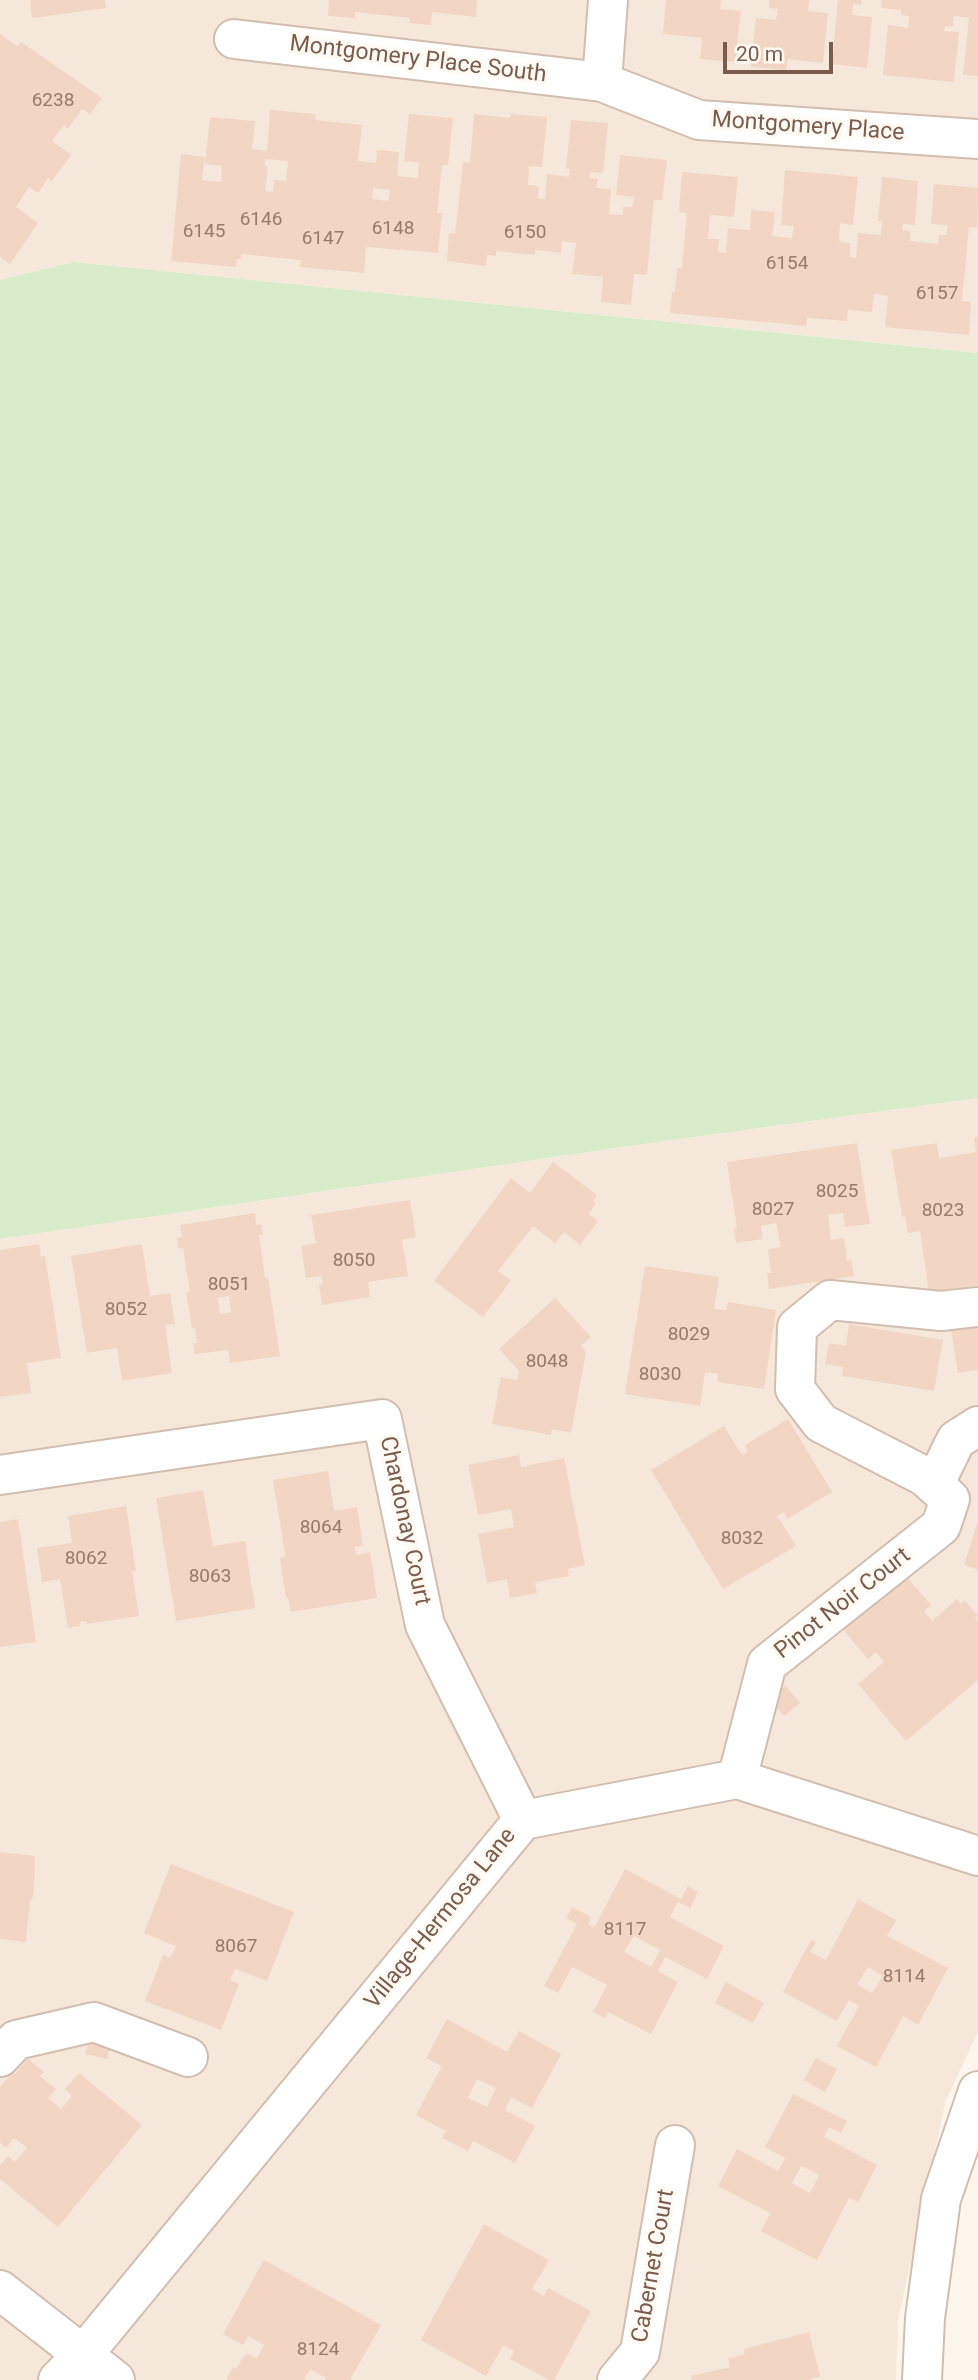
<!DOCTYPE html>
<html>
<head>
<meta charset="utf-8">
<style>
  body { margin:0 }
  #map { position:relative; width:978px; height:2380px; overflow:hidden; background:#fdf6ec; font-family:Roboto,sans-serif }
  canvas { display:block }
  .scale { position:absolute; left:723px; top:42px; width:110px; height:32px; box-sizing:border-box; border:4px solid #7a5c4d; border-top:0; padding-left:9px; font-size:21px; line-height:24px; white-space:nowrap; color:#7a5c4d; -webkit-text-stroke:5px #fffaf3; paint-order:stroke }
</style>
</head>
<body>
<div id="map">
<canvas width="978" height="2380"></canvas>
<div class="scale">20 m</div>
</div>
<script>
const c = document.querySelector('canvas').getContext('2d');
c.lineJoin = 'round';
function fillPath(path, color) {
  c.fillStyle = color;
  c.fill(path, 'evenodd');
}
function strokePath(path, color, width, dash) {
  c.strokeStyle = color;
  c.lineWidth = width;
  c.lineCap = dash ? 'butt' : 'round';
  c.setLineDash(dash || []);
  c.stroke(path);
}
function label(font, color, halo, rows, align = 'center') {
  c.font = font + ' Roboto,sans-serif';
  c.lineWidth = 7;
  c.setLineDash([]);
  c.textBaseline = 'middle';
  c.strokeStyle = halo;
  c.fillStyle = color;
  for (const [text, x, y, turn = 0] of rows) {
    c.save();
    c.translate(x, y);
    c.rotate((+turn || 0) * Math.PI / 180);
    c.textAlign = isNaN(turn) ? turn : align;
    if (halo) c.strokeText(text, 0, 0);
    c.fillText(text, 0, 0);
    c.restore();
  }
}
fillPath(new Path2D(`
  M0 0H978V353L73 262 0 280Z
  M978 1098V2032L946 2100 898 2320 896 2380H0V1239L629 1146Z`), '#f5e8da');
fillPath(new Path2D(`
  M73 262 978 353V1098L629 1146 0 1239V280Z`), '#d8ecc9');
fillPath(new Path2D(`
  M30 0H105L106 8 32 18Z
  M329 0H477L476 17 432 12 431 25 409 23 410 18 355 12V18L328 16Z
  M666 0H721L720 9 741 11 735 62 700 59 702 38 663 34Z
  M769 0H809L808 11 828 13 823 63 788 59 786 70 751 67 756 18 776 20 778 9 769 8Z
  M838 0H862L861 5 853 4 852 15 872 17 867 68 832 64Z
  M882 0H978V76L963 75 969 18 954 16 953 27 945 26 944 31 959 32 954 82 883 75 888 25 908 28 909 16 901 15V10L881 8Z
  M0 34 17 46 21 42 102 98 90 114 82 109 68 129 64 125 52 141 71 155 52 181 48 178 38 193 29 187 16 207 38 223 10 264 0 257Z
  M270 110 316 114 315 120 362 125 358 161 376 163 377 150 399 152 397 176 418 178 419 162 404 161 409 114 453 118 448 165H442L437 213H442L438 253 366 247 364 273 300 267 301 260 241 254V259H237L236 267 171 261 181 154 205 157 202 180 221 182 222 166 205 164 210 117 255 121 252 149 267 151ZM265 159 288 161 286 181 274 180 273 192 265 191 268 166H265ZM373 188 390 190 388 201 372 199Z
  M474 114 510 118 511 114 547 117 542 167 529 166 528 185 539 186 538 198 545 199 547 174 569 177 570 169H566L571 120 608 123 603 173 590 172V178L598 179 596 188 611 189 609 214 623 215V207H632L634 197 616 195 620 155 667 160 662 200H654L647 275 634 274 631 305 601 302 603 277 572 274 576 243 562 241 561 253 535 250V255L496 251V256L487 255 486 266 447 261 449 233 455 234 463 162 470 163Z
  M785 170 858 177 853 225 840 223 839 242 850 243V257L856 258 858 233 881 235 882 221H878L882 177 918 181 915 225 903 224 902 230 910 231V241L938 244 939 235H946L948 225 931 224 934 184 978 188 977 228 969 227 962 301 971 302 969 335 885 327 888 296 874 294 872 312 848 310 847 321 807 318 806 326 670 313 672 292H675L677 268H682L687 213 679 212 682 172 738 177 734 217 710 215 708 239H719L718 252 726 253 728 228 750 230 751 210 775 212 772 236 792 238 794 226 781 225Z
  M978 1137V1285L929 1292 920 1231 908 1233 905 1216 902 1217 891 1150 937 1143 939 1158 976 1152 974 1138Z
  M857 1143 870 1224 845 1227 843 1213 828 1215 831 1240 844 1238 847 1261 851 1260 854 1276 769 1289 767 1273H771L768 1249 781 1247 776 1223 761 1226 763 1239 736 1243 734 1228H737L727 1162Z
  M553 1162 597 1195 593 1201 596 1203 589 1214 598 1221 580 1245 564 1232 555 1243 533 1226 498 1271 511 1280 483 1317 434 1281 511 1178 530 1193Z
  M410 1200 416 1237 402 1240 408 1276 368 1282 370 1297 322 1305 319 1285 323 1284 321 1276 306 1278 301 1246 316 1243 311 1215Z
  M255 1213 256 1225 261 1224 263 1234 259 1235 265 1278H268L280 1356 230 1363 228 1350 195 1354 193 1343H197L195 1328H192L186 1292H190L183 1248 179 1249 177 1238 182 1237 180 1225ZM229 1296 231 1312 220 1314 218 1298Z
  M39 1244 41 1257 45 1256 61 1358 27 1363 31 1393 0 1397V1250Z
  M142 1244 150 1296 170 1293 175 1324 165 1325 172 1373 122 1381 117 1348 87 1353 71 1256Z
  M645 1266 719 1277 714 1309 726 1310 728 1302 776 1310 764 1389 717 1382 718 1374 705 1372 700 1406 625 1394Z
  M555 1298 591 1337 581 1346 586 1352 571 1433 552 1429 551 1435 492 1424 501 1377 517 1380 519 1371 499 1349Z
  M849 1324 943 1340 934 1391 842 1376 843 1367 825 1364 829 1343 846 1346Z
  M978 1326V1370L958 1373 951 1330Z
  M788 1419 832 1492 787 1519 784 1512 777 1516 796 1546 723 1589 651 1470 724 1426 742 1455 748 1452 745 1445Z
  M519 1455 521 1467 564 1458 585 1565 568 1569 569 1576 535 1582 537 1593 510 1598 507 1579 487 1583 478 1534 514 1527 511 1509 478 1515 468 1465Z
  M328 1471 334 1511 357 1507 363 1545 355 1547 356 1555 370 1552 377 1598 291 1612 288 1598H286L280 1558 285 1557V1553L273 1480Z
  M203 1490 213 1546 245 1541 255 1608 176 1621 156 1498Z
  M126 1506 136 1571H132L139 1616 87 1624V1621L80 1622V1626L68 1628 60 1579 42 1582 37 1548 72 1543 68 1516Z
  M18 1519 36 1642 0 1647V1522Z
  M977 1524H978V1570L964 1565Z
  M899 1568 931 1605 924 1611 932 1621 957 1599 961 1604 965 1601 978 1616 975 1618 978 1622V1680L906 1741 858 1684 884 1662 876 1652 868 1659 836 1621Z
  M785 1685 800 1703 784 1716 769 1699Z
  M0 1852 35 1856 34 1890 32 1900H30L26 1942 0 1939Z
  M171 1864 294 1912 267 1981 235 1969 230 1980 239 1984 221 2030 145 2001 163 1955 170 1958 176 1946 144 1933Z
  M625 1869 681 1899 688 1886 698 1892 690 1908 678 1902 670 1917 724 1946 707 1979 665 1957 658 1971 678 1982 651 2034 608 2012 605 2018 593 2012 607 1985 572 1967 558 1993 544 1986 577 1924 566 1918 572 1907 591 1917 588 1924 594 1928ZM634 1936 660 1950 651 1967 624 1952Z
  M858 1899 896 1920 887 1936 948 1968 918 2025 903 2016 876 2067 837 2046 859 2006 849 2000 837 2021 783 1992 811 1940 816 1942 810 1952 826 1960ZM868 1967 883 1976 872 1993 857 1984Z
  M726 1982 764 2003 753 2023 715 2003Z
  M447 2019 507 2052 519 2031 561 2054 532 2108 511 2097 505 2110 535 2126 515 2163 473 2141 468 2151 442 2138 446 2131 416 2115 442 2066 426 2058ZM477 2079 496 2088 487 2107 468 2098Z
  M91 2034 112 2039 107 2059 85 2054Z
  M816 2058 837 2069 825 2092 804 2080Z
  M28 2059 44 2072 40 2076 56 2089 48 2098 61 2109 72 2096 65 2089 79 2073 142 2125 58 2227 0 2179V2165L8 2156 15 2162 27 2148 14 2138 6 2148 0 2142V2087L13 2071 15 2074Z
  M793 2094 847 2121 841 2133 829 2127 824 2137 877 2165 858 2202 849 2198 817 2260 761 2231 770 2213 718 2186 737 2149 778 2171 785 2158 765 2147ZM801 2166 819 2175 810 2193 792 2183Z
  M484 2224 549 2260 532 2289 544 2296 548 2288 591 2311 554 2380H549L510 2359 514 2351 503 2345 486 2376 421 2340Z
  M264 2260 381 2325 350 2380H325L326 2378 310 2369 304 2380H226L233 2367 236 2369 246 2353 257 2358 264 2345 248 2336 243 2345 223 2334Z
  M809 2332 820 2376 807 2380H692L691 2376 730 2367 728 2358 745 2354 744 2349Z`), '#f3d5c3');
const minor = new Path2D(`
  M234 39 602 82 699 120 978 139
  M602 82 608 0
  M0 1475 382 1419 425 1625 523 1820
  M934 1485 956 1440 978 1426
  M737 1779 767 1664 941 1526 950 1499 924 1476 821 1423 795 1389 797 1327 830 1300 941 1311 978 1307
  M0 2057 16 2040 94 2022 188 2057
  M0 2290 115 2380
  M58 2380 82 2356 523 1820 737 1779 978 1856
  M617 2380 640 2352 675 2145`);
const tertiary = new Path2D(`
  M922 2380 925 2318 941 2199 978 2091`);
strokePath(minor, '#d1beb0', 42);
strokePath(tertiary, '#d1beb0', 42);
strokePath(minor, '#fff', 38);
strokePath(tertiary, '#fff', 38);
label('19px', '#987a6a', null, [
  ["6238",53,101],
  ["6146",261,220],
  ["6148",393,229],
  ["6145",204,232],
  ["6150",525,233],
  ["6147",323,239],
  ["6154",787,264],
  ["6157",937,294],
  ["8025",837,1192],
  ["8027",773,1210],
  ["8023",943,1211],
  ["8050",354,1261],
  ["8051",229,1285],
  ["8052",126,1310],
  ["8029",689,1335],
  ["8048",547,1362],
  ["8030",660,1375],
  ["8064",321,1528],
  ["8032",742,1539],
  ["8062",86,1559],
  ["8063",210,1577],
  ["8117",625,1930],
  ["8067",236,1947],
  ["8114",904,1977],
  ["8124",318,2350]
]);
label('23px', '#7a5c4d', '#fffaf3', [
  ["Montgomery Place South",418,60,7],
  ["Montgomery Place",808,127,4],
  ["Chardonay Court",404,1521,78],
  ["Pinot Noir Court",843,1604,-38],
  ["Village-Hermosa Lane",441,1919,-51],
  ["Cabernet Court",654,2266,-80]
]);
</script>
</body>
</html>
